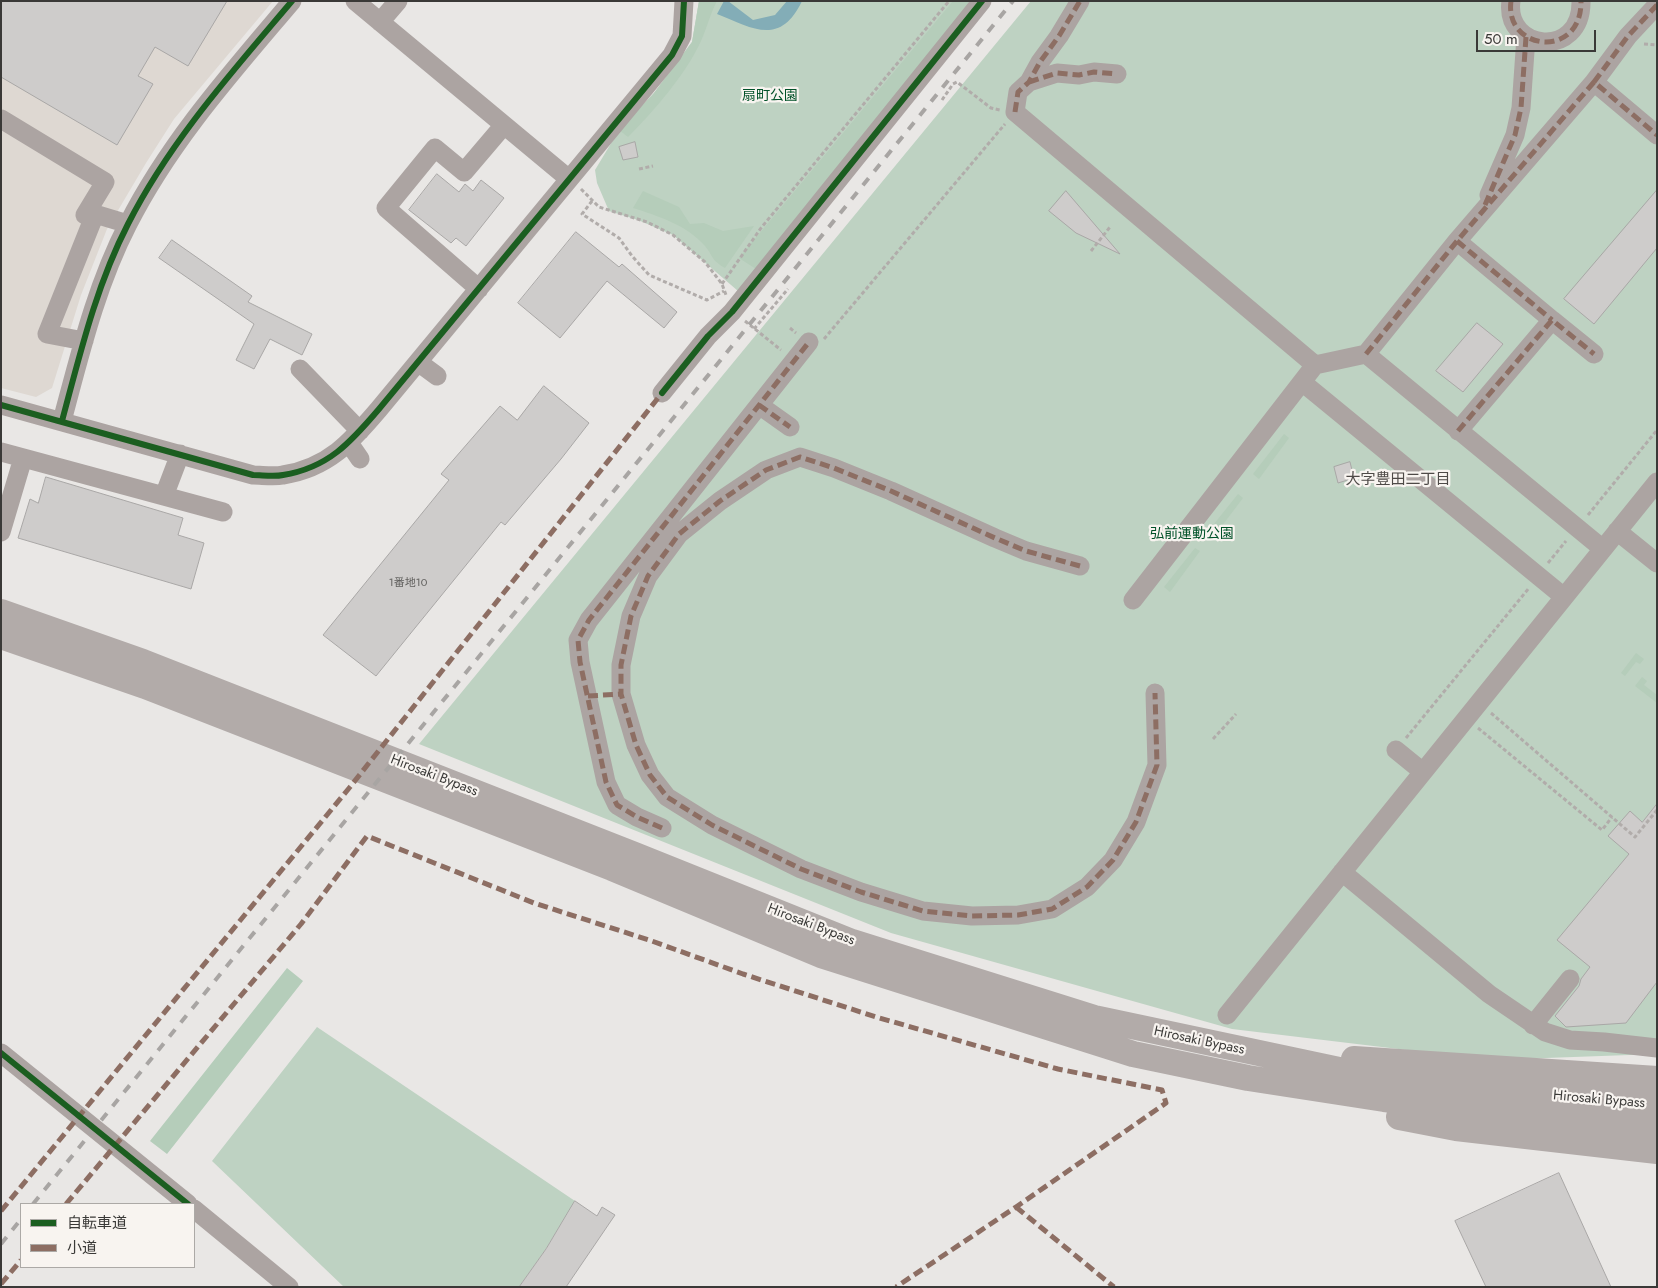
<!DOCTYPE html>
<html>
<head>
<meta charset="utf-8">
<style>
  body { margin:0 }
  #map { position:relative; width:1658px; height:1288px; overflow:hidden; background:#e9e7e5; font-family:Jost,"Noto Sans JP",sans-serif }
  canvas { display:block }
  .frame { position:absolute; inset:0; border:2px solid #3a3937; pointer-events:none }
  .legend { position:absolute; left:20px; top:1203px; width:175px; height:65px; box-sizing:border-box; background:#f8f4f0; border:1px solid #aca9a6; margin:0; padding:6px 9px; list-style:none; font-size:15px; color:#3a3937 }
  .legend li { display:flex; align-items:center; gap:10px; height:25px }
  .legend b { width:25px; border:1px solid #aca9a6 }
  .scale { position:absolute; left:1476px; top:30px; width:120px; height:22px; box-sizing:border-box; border:2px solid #3a3937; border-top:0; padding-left:6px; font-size:15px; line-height:18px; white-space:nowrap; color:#3a3937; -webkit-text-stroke:4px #f8f4f0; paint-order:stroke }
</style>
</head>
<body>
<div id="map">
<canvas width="1658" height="1288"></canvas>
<div class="frame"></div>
<ul class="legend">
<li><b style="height:6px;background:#1b5e20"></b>自転車道</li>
<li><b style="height:6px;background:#8d6e63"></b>小道</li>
</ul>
<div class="scale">50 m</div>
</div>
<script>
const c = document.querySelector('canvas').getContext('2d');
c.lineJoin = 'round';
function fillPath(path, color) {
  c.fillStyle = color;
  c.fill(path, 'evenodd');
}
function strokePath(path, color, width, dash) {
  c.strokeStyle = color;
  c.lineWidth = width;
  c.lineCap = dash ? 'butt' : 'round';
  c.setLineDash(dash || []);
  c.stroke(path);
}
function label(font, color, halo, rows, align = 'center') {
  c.font = font + ' Jost,"Noto Sans JP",sans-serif';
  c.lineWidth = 4.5;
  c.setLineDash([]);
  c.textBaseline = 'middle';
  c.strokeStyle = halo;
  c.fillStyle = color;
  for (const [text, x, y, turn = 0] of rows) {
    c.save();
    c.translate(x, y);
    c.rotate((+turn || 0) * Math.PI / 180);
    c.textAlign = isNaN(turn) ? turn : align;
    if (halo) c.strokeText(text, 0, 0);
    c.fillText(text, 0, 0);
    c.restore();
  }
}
fillPath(new Path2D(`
  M1 1H273L174 119 146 163 107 229 81 295 52 388 36 397 1 388Z`), '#ded8d2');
fillPath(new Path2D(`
  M699 1H972L738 291 673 235 638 220 609 211 597 183 595 170 619 130 654 93 692 42Z
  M1031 1H1657V1054L1490 1060 1232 1029 891 933 419 744Z
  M317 1027 575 1201 546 1249 519 1287H344L212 1161Z`), '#bed2c2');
fillPath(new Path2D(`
  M699 1H717C710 14 707 28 701 41 686 74 654 111 628 137L619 130 654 93 692 42Z
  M953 1H973L756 269 739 258Z
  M643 191 679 207 690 224 704 223 723 231 754 226 725 268C710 259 714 257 705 246 687 225 658 216 633 208Z
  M1284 434 1289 438 1259 479 1253 474Z
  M1238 494 1243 498 1212 539 1206 534Z
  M1195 548 1200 551 1170 592 1164 587Z
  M1636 653 1644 659 1640 664 1636 662 1625 676 1621 673Z
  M1642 677 1647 681 1644 685 1657 695V703L1635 686Z
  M287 968 303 981 167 1154 150 1141Z`), '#b5cdba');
fillPath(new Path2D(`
  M724 1H728L753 20 775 15 787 1H802C780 47 752 28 717 14Z`), '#83adb7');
const building = new Path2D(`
  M1 1H227L188 66 155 47 138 76 153 84 117 145 1 77Z
  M635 142 638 157 623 160 619 147Z
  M437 174 459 192 465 184 473 191 481 180 504 198 466 246 456 238 451 243 409 210Z
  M1657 190V248L1594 324 1564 299Z
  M1066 191 1120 254 1076 233 1049 211Z
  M576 232 619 267 622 264 677 312 664 328 607 281 560 338 518 303Z
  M172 240 252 296 248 302 312 334 302 355 270 339 254 369 236 360 254 324 159 258Z
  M1477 323 1503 344 1463 392 1436 371Z
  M544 386 589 423 561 459 505 525 501 522 376 676 323 635 449 480 441 474 500 406 517 420Z
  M1350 462 1354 478 1338 483 1334 467Z
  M46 477 183 518 178 535 204 543 191 589 18 538 30 499 38 503Z
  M1657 804V982L1626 1023 1566 1027 1555 1016 1579 986 1581 979 1590 967 1557 940 1629 854 1608 836 1630 811 1642 822Z
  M1559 1173 1611 1287H1486L1455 1221Z
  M575 1201 597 1216 602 1207 615 1215 566 1287H519L546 1249Z`);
fillPath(building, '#cecccb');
strokePath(building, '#a9a7a6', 1);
strokePath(new Path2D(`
  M1644 44 1657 45
  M942 100 953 84 957 82 991 108 1000 110
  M639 169 653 166
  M581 189 599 207 647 222 673 235 705 262 722 284 726 295
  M592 201 582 214 619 238 632 256 649 275 707 300 724 291
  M1091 251 1110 227
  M722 284 761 228 949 1
  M745 321 781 350
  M790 328 796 333
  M754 329 788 289
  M824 339 1005 124
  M1588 515 1657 430
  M1548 563 1566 541
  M1491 713 1635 837 1657 810
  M1478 728 1602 830 1612 817
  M1406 738 1529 588
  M1213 739 1236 714`), '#b1acaa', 3, [4, 2.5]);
strokePath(new Path2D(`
  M355 1 569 179
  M1080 1 1059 36 1040 62 1029 82 1018 92 1015 112 1315 365 1133 600
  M1511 1C1504 51 1582 60 1581 1
  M380 22 398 1
  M1029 82 1057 73 1079 75 1094 72 1117 74
  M1594 82 1628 36 1657 5
  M1 119 105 182 85 215
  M1489 195 1515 135 1521 108 1526 37
  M85 215 95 214 128 224
  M1457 241 1552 320
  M479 289 386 208 435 148 464 172 504 125
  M84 341 47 334 95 214
  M1366 354 1603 549
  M418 362 437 376
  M1315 365 1366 354 1457 241 1594 82 1657 135
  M300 369 360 431
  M1302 382 1564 597
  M662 393 708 336 732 312 982 1
  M1 405 253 475C262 475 274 477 283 475 328 468 351 442 379 409L672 55 682 36 684 1
  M759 405 790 427
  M62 421C80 354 96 286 128 224 170 141 232 72 292 1
  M1458 431 1552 320 1594 354
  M349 443 360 459
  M1 452 223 512
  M164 496 180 454
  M1617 531 1657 563
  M1 532 23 458
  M1080 566 1026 551 995 538 891 491 834 468 800 457 766 470 720 501 679 534 648 576 631 616 621 665V694L636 745 650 775 667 797 712 825 801 869 861 892 923 911 972 916 1018 915 1052 909 1087 887 1113 860 1136 822 1157 765 1155 693
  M1396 750 1423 772
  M662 828 637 817 617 805 606 782 580 662 578 640 589 620 809 342
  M1342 872 1489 994 1545 1032 1570 1040 1604 1042 1657 1048
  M1227 1015 1657 482
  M1533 1025 1570 979
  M1 1053 188 1204
  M194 1209 289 1287`), '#aca4a2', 19);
strokePath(new Path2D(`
  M1 612 143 662 635 855 852 942 1094 1018 1405 1084 1657 1105
  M1 636 145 686 612 868 821 955 1133 1054 1248 1078 1384 1099 1516 1114 1657 1127
  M1354 1059 1657 1079
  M1399 1117 1456 1128 1657 1151`), '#b2aba9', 26);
strokePath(new Path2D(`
  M33 1204 1013 1
  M1 1244 21 1219`), '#a8a5a3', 4, [9, 9]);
strokePath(new Path2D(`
  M1511 1C1504 51 1582 60 1581 1
  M1029 82 1057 73 1079 75 1094 72 1117 74
  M1594 82 1628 36 1657 5
  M1015 112 1018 92 1029 82 1040 62 1059 36 1080 1
  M1485 205 1515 135 1521 108 1526 37
  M1457 241 1552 320
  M1366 354 1457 241 1594 82 1657 135
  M759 405 790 427
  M1458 431 1552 320 1594 354
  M1080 566 1026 551 995 538 891 491 834 468 800 457 766 470 720 501 679 534 648 576 631 616 621 665V694L636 745 650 775 667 797 712 825 801 869 861 892 923 911 972 916 1018 915 1052 909 1087 887 1113 860 1136 822 1157 765 1155 693
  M588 696 621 694
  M662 828 637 817 617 805 606 782 580 662 578 640 589 620 809 342
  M66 1204 301 924 367 836 534 903 649 940 743 974 876 1017 1058 1069 1162 1090 1166 1103 1016 1207 896 1287
  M1016 1207 1114 1287
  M1 1211 350 787 662 393
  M1 1284 21 1260`), '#8d6e63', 5, [10, 5]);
strokePath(new Path2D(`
  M662 393 708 336 732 312 982 1
  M1 405 253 475C262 475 274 477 283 475 328 468 351 442 379 409L672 55 682 36 684 1
  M62 421C80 354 96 286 128 224 170 141 232 72 292 1
  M1 1053 188 1204`), '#1b5e20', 6);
label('11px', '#5f5e5c', null, [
  ["1番地10",408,583]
]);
label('14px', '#005128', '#f8f4f0', [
  ["扇町公園",770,97],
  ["弘前運動公園",1192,535]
]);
label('14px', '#3a3937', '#f8f4f0', [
  ["Hirosaki Bypass",434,776,21],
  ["Hirosaki Bypass",811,925,21],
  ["Hirosaki Bypass",1199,1041,12],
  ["Hirosaki Bypass",1599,1100,5]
]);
label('15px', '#4e4a47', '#f8f4f0', [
  ["大字豊田二丁目",1398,480]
]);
</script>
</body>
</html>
